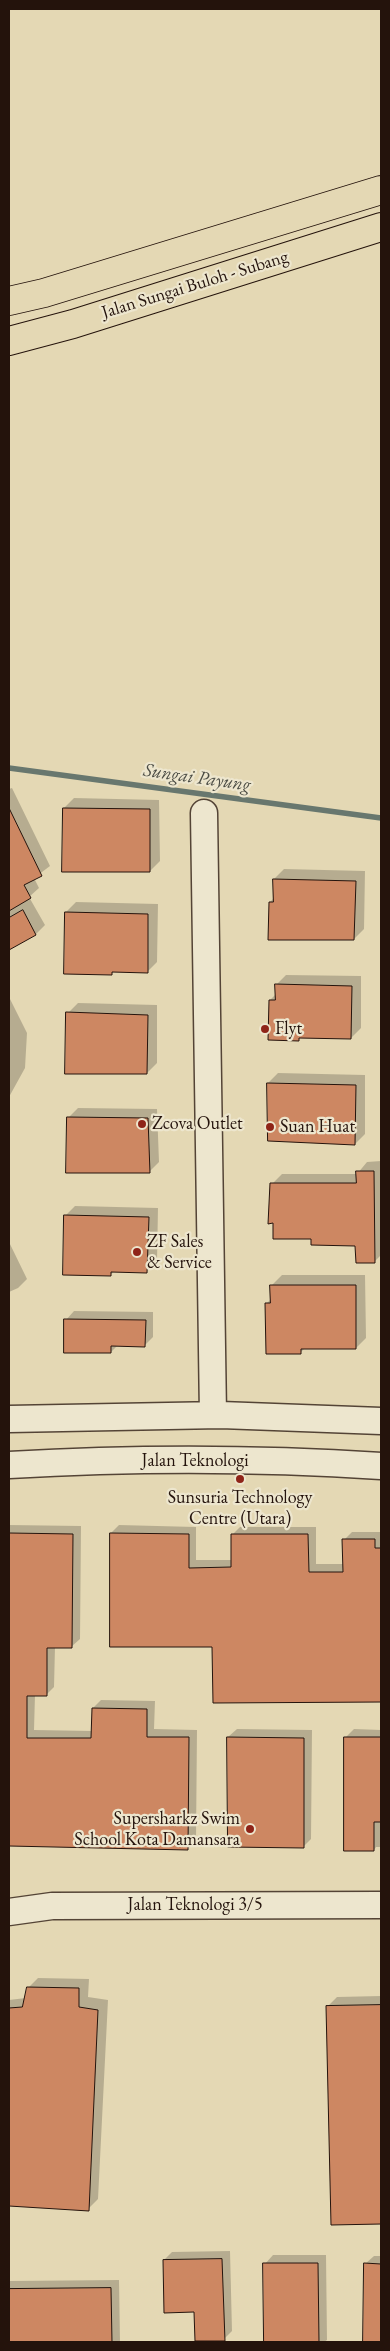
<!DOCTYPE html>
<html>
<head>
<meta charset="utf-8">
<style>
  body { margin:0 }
  #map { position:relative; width:390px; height:2351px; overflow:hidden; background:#e4d8b4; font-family:"EB Garamond",serif }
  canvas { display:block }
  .frame { position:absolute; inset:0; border:10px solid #24130c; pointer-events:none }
</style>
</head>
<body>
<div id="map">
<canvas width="390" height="2351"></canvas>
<div class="frame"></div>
</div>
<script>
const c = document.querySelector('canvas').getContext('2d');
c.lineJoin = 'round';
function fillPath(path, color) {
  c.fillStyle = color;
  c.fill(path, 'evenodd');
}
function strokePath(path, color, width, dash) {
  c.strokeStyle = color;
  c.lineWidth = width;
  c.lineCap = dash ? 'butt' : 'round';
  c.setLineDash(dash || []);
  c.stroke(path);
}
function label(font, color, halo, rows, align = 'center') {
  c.font = font + ' "EB Garamond",serif';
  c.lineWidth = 4.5;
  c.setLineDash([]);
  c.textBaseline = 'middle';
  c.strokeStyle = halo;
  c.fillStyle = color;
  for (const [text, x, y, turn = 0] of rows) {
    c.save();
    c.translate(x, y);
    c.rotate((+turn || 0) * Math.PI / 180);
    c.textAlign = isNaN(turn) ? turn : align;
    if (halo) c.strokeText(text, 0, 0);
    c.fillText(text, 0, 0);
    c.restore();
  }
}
fillPath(new Path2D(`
  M12 788 50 866 34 878 39 888 29 897 45 925 36 934 9 949V789Z
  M74 798 159 800 160 861 150 871 64 808Z
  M284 869 365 871 364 929 354 939 270 902 274 898V879Z
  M76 902 158 904 157 962 147 972 115 971 111 974 66 912Z
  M286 975 361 976V1028L351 1038 301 1037 298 1039 270 1000 276 994V985Z
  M9 997 27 1033 25 1068 9 1097Z
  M78 1003 157 1005V1063L147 1073 68 1013Z
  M278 1073 365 1075V1134L355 1144 268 1083Z
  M78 1108 157 1109 159 1162 149 1172 68 1118Z
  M381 1161V1255L374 1262 357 1244 313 1237 275 1222 272 1184 282 1174H357L367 1162Z
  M75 1206 158 1208 157 1261 146 1271H115L110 1275 65 1216Z
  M9 1242 27 1279 18 1288 9 1292Z
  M282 1275H365L366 1338 356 1348H305L301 1352 267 1303 272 1298V1285Z
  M74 1311 153 1312V1337L145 1345H118L111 1352 66 1320Z
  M9 1525 81 1526 80 1639 71 1647H55L54 1687 46 1695H35L34 1730 93 1731V1708L101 1700 155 1701 154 1729 197 1730 196 1840 188 1848 92 1845 9 1846Z
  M119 1525 196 1527V1560H232V1535L240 1527H316V1564H344V1540L352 1532H381V1701L214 1702 213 1646 111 1533Z
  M237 1729 312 1730 311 1839 303 1847 228 1737Z
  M354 1729 381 1730V1847H376L374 1850 346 1737Z
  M38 1978 89 1979 88 1997 108 2000 98 2199 88 2209 9 2205V2000L26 1998 28 1988Z
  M381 1996V2223L332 2224 327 2007 337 1997Z
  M230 2251 232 2331 224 2339 195 2311 164 2260 172 2252Z
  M273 2255H326L327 2340 324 2342H265V2264Z
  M374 2256H381V2342H364L365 2264Z
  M119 2280 120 2342H9V2281Z`), '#0003');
strokePath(new Path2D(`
  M9 768 381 818`), '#68776e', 5.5);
const building = new Path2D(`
  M9 808 42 876 24 885 31 898 9 911Z
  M63 808 150 809V872H62Z
  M273 879 356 881 354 940H268L269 902H273Z
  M23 910 36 935 9 950V918Z
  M65 912 148 914V973L112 972V975L64 974Z
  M275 984 352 986 351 1039 299 1038V1041L268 1040 269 1000H275Z
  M66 1012 148 1015 147 1074H65Z
  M267 1083 356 1085 355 1145 268 1141Z
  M67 1117 148 1118 150 1173H66Z
  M356 1171H374L375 1263H356L355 1246 311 1245V1239H273V1223L268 1224 270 1183H356Z
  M64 1215 149 1217 147 1273 111 1272V1276L63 1275Z
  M270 1285H356V1349H301V1354H266L265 1303H270Z
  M64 1319 146 1320 145 1347 111 1346V1353H64Z
  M9 1533 73 1534 72 1648H47V1696H27V1738H91L92 1708 147 1709V1737H189L188 1850 9 1846Z
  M110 1533 189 1534V1568L231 1567V1534H308L309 1572H343L342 1539H375V1548H381V1702L213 1703 212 1647H110Z
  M227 1737 304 1738V1848L228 1847Z
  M344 1737H381V1822H374V1851H344Z
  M27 1987 79 1988V2007L98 2010 89 2211 9 2206V2008L22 2007Z
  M381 2005V2224L331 2225 326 2006Z
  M222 2259 225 2341H195L194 2312 164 2313 163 2260Z
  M263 2263H318L319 2342H264Z
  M364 2263 381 2264V2342H363Z
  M111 2288 112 2342H9V2289Z`);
fillPath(building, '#cd8762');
strokePath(building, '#24130c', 1);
const minor = new Path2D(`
  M204 813 213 1415
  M9 1419 221 1415 381 1421
  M9 1465C132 1458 258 1458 381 1466
  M9 1912 52 1906 381 1905`);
const highway = new Path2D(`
  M9 301 44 293 381 190
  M9 341 73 324 381 227`);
strokePath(minor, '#544436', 29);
strokePath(highway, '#24130c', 30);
strokePath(minor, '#ede6ce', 26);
strokePath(highway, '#e4d8b4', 28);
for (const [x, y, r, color] of [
  [265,1029,5,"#8f2418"],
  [142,1124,5,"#8f2418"],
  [270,1127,5,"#8f2418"],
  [137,1252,5,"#8f2418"],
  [240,1479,5,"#8f2418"],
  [250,1829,5,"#8f2418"]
]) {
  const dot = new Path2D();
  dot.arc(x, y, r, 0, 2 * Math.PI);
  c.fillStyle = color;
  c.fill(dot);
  strokePath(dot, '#ede6ce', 2);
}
label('18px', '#24130c', '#ede6ce', [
  ["Jalan Sungai Buloh - Subang",195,285,-17],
  ["Jalan Teknologi",195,1461],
  ["Jalan Teknologi 3/5",195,1905]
]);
label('18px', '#24130c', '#ede6ce', [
  ["Flyt",275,1029],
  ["Zcova Outlet",152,1124],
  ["Suan Huat",280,1127],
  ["ZF Sales",147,1242],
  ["& Service",147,1263],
  ["Sunsuria Technology",240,1498,"center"],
  ["Centre (Utara)",240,1519,"center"],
  ["Supersharkz Swim",240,1819,"right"],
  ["School Kota Damansara",240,1840,"right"]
], 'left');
label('italic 19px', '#4c4d45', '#ede6ce', [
  ["Sungai Payung",197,778,8]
]);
</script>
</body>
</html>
